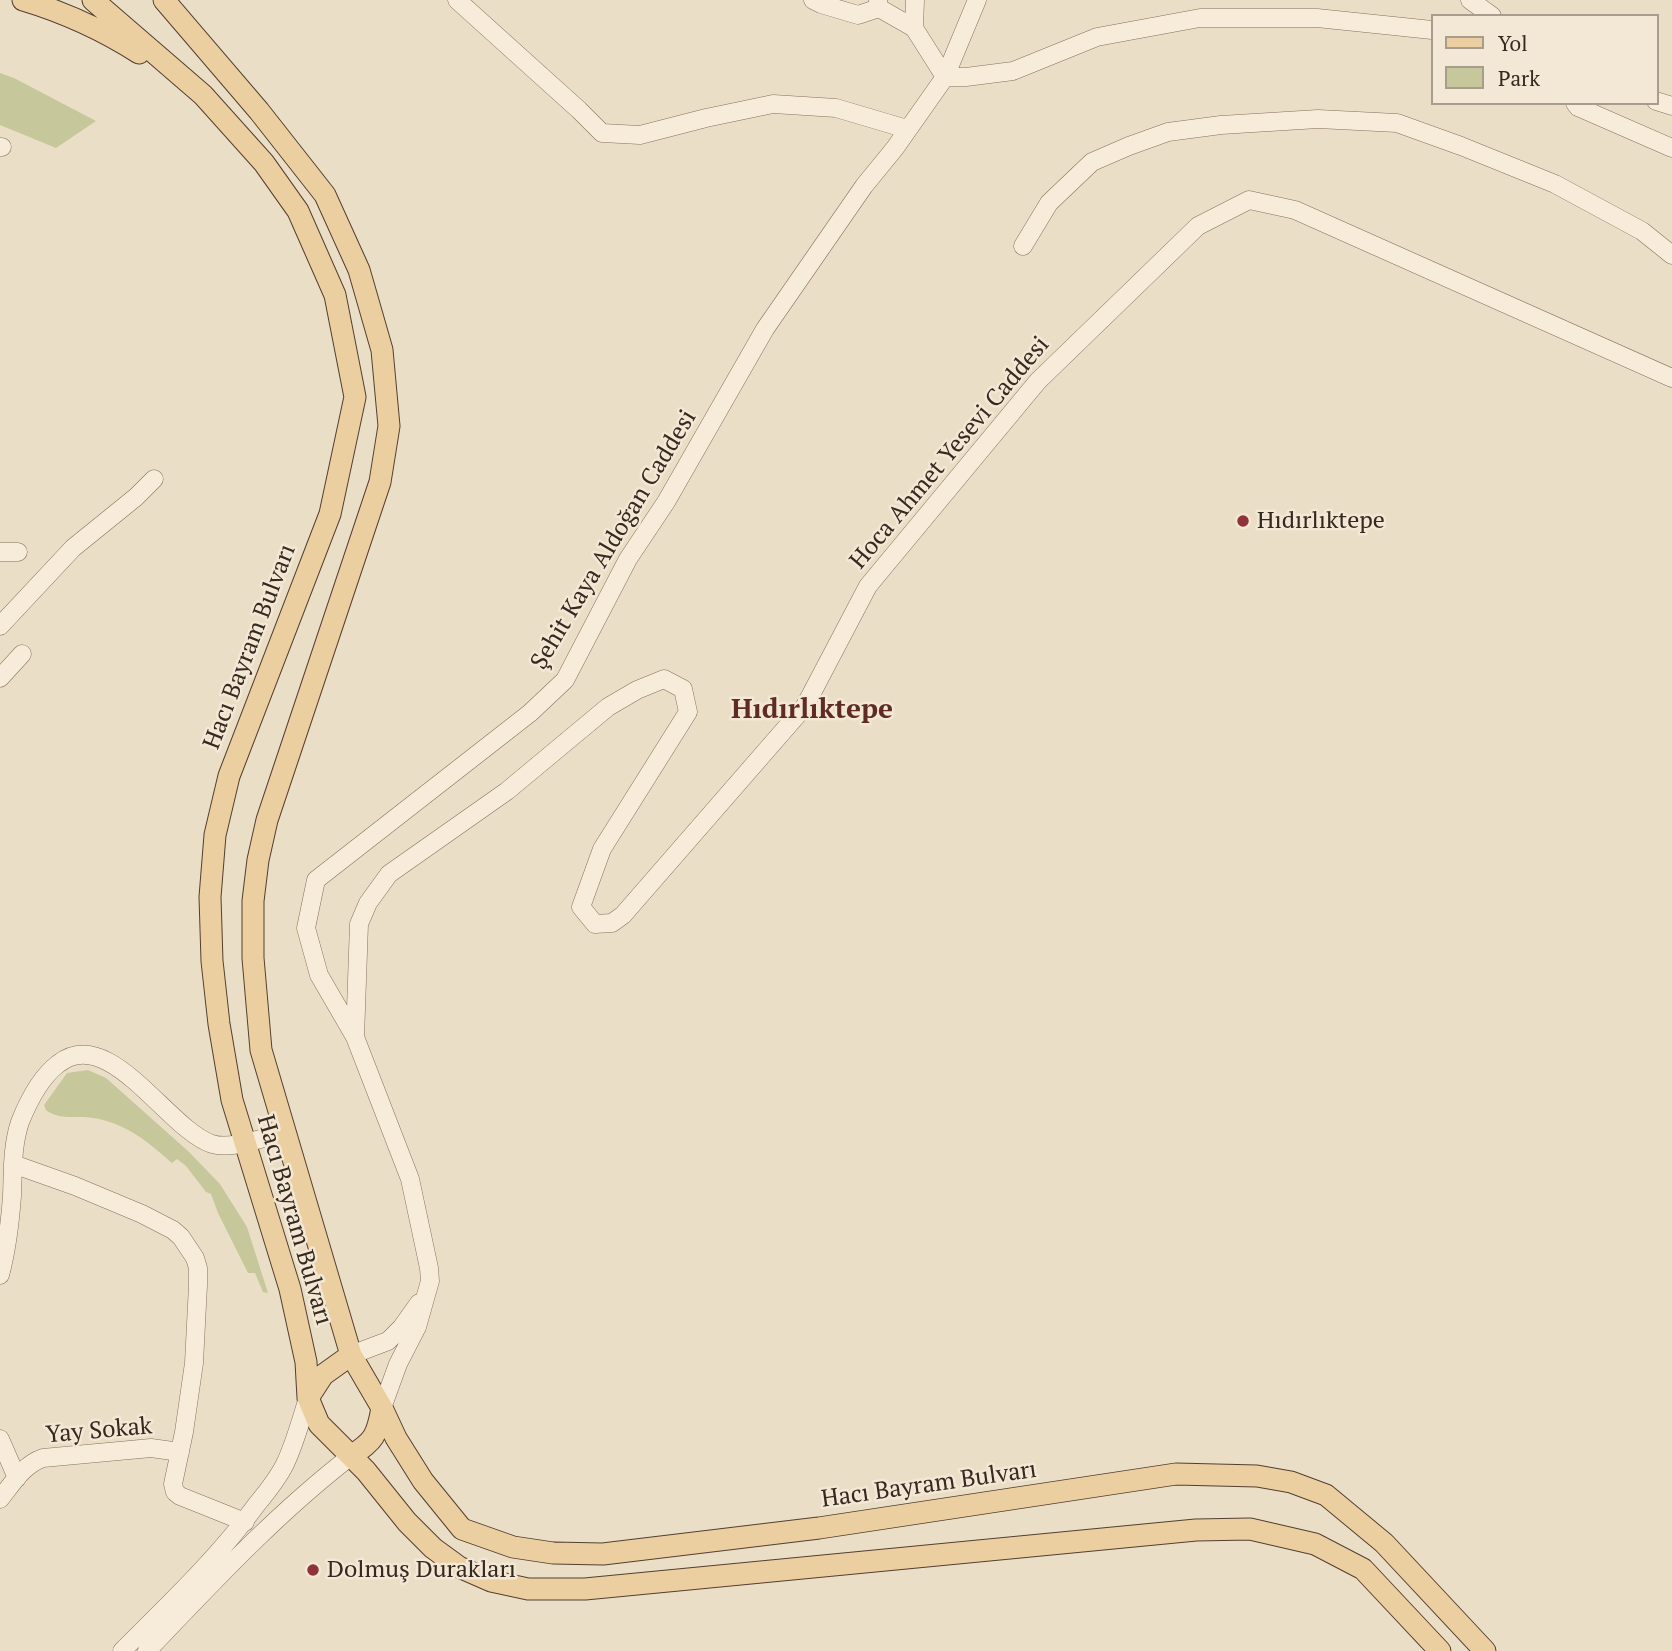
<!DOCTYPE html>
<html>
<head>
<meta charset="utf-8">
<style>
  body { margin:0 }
  #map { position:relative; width:1672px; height:1651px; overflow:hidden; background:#ebdec6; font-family:"PT Serif",serif }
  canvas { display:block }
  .legend { position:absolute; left:1431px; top:14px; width:228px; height:91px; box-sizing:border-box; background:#f3e8d5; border:2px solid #a79c8d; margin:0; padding:9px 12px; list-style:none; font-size:21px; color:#362920 }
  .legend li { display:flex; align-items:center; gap:14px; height:35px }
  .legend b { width:35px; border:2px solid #a79c8d }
</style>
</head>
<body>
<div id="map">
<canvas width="1672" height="1651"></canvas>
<ul class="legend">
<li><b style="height:9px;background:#ebcfa1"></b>Yol</li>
<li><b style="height:19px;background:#c6c89b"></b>Park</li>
</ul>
</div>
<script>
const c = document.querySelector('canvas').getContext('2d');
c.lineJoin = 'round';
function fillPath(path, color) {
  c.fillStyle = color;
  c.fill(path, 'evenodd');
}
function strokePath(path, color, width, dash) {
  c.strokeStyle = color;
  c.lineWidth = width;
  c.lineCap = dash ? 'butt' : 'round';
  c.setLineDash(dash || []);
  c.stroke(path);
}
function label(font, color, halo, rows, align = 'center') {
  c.font = font + ' "PT Serif",serif';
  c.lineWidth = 5;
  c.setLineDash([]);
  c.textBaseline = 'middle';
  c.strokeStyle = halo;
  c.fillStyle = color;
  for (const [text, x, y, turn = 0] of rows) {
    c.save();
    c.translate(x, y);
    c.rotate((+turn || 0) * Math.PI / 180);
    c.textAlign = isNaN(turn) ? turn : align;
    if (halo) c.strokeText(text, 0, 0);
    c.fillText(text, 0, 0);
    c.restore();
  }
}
fillPath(new Path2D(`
  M0 73 14 78 96 121 56 148 0 125Z
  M88 1070 106 1078 188 1151 220 1184 247 1227 268 1293 263 1292 255 1273H248L218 1213 211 1194 206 1192 186 1166 177 1159 172 1163C148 1142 126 1123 93 1118 77 1115 60 1121 46 1110L44 1105 67 1073Z`), '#c6c89b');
const minor = new Path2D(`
  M457 0 579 110 602 133 640 135 706 118 773 104 836 108 907 129
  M813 0 821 4 858 15 879 8
  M878 0 879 8 914 28
  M915 0 914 28 945 77H966L1013 71 1097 37 1200 18H1317L1432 30
  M1470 0 1492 16
  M1656 101 1672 106
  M1575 103 1578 107 1672 148
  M0 147H2
  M1023 246 1049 203 1092 162 1129 146 1168 132 1221 125 1318 119 1397 123 1461 146 1555 184 1642 231 1672 255
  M0 552H18
  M0 626 73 548 136 497 154 479
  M0 678 22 654
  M355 1037 359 924 368 903 389 874 507 791 608 707 637 690 664 679 683 689 688 712 602 849 581 907 595 924 612 923 623 915 805 706 868 586 1038 381 1198 226 1249 200 1295 210 1672 378
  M13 1164 75 1186 142 1214 173 1230 181 1237 195 1258 198 1268V1285L194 1363 184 1432 173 1484 175 1492 180 1496 245 1522
  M0 1275C7 1249 10 1223 12 1196 13 1171 12 1146 20 1122 28 1102 41 1077 58 1064 109 1023 167 1129 212 1144 232 1150 264 1137 285 1132
  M351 1355 388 1341 402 1327 419 1303
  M382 1408 398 1364 417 1327 430 1281 429 1268 410 1179 355 1037 319 975 306 928 316 880 530 713 565 680 628 559 666 502 765 329 864 186 895 148 945 77 977 0
  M0 1439 17 1478
  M0 1499C13 1483 23 1465 43 1458L151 1448 180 1452
  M122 1651C169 1604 218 1558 257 1504 267 1492 278 1478 285 1464 295 1443 301 1420 308 1398
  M147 1651C212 1583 276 1514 351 1456`);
const major = new Path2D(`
  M23 0C63 12 103 30 139 53
  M93 0 203 95 264 163 298 211 335 295 355 397 330 514 229 776 215 835 210 897 212 961 219 1024 232 1100 290 1289 306 1362 308 1398 319 1424 366 1471 407 1522 433 1548 459 1567 491 1581 528 1589H585L1196 1530 1250 1529 1315 1544 1363 1569 1440 1651
  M164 0 259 111 325 195 359 270 382 350 389 426 380 482 267 820 258 860 253 901V958L261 1050 351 1355 382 1408 396 1438 423 1481 462 1529 513 1547 553 1553 603 1554 819 1528 1176 1474 1257 1476 1291 1482 1326 1495 1384 1543 1485 1651
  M308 1398 323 1375 351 1355
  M351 1456C374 1441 377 1436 382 1408`);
strokePath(minor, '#85705d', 19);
strokePath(major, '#533f31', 23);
strokePath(minor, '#f6ecd9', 18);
strokePath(major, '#ebcfa1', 21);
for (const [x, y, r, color] of [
  [1243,521,7,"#8f3239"],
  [313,1570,7,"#8f3239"]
]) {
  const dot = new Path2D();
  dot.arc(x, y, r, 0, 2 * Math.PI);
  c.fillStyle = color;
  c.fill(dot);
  strokePath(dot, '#f3e8d5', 2.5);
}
label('24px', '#362920', '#f3e8d5', [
  ["Hoca Ahmet Yesevi Caddesi",950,453,-50],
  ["Şehit Kaya Aldoğan Caddesi",614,540,-59],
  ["Hacı Bayram Bulvarı",250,647,-69],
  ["Hacı Bayram Bulvarı",294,1220,74],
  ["Yay Sokak",99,1431,-5],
  ["Hacı Bayram Bulvarı",929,1485,-8]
]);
label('24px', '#362920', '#f3e8d5', [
  ["Hıdırlıktepe",1257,521],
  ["Dolmuş Durakları",327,1570]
], 'left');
label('bold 28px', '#602b23', '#f3e8d5', [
  ["Hıdırlıktepe",812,710]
]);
</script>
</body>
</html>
